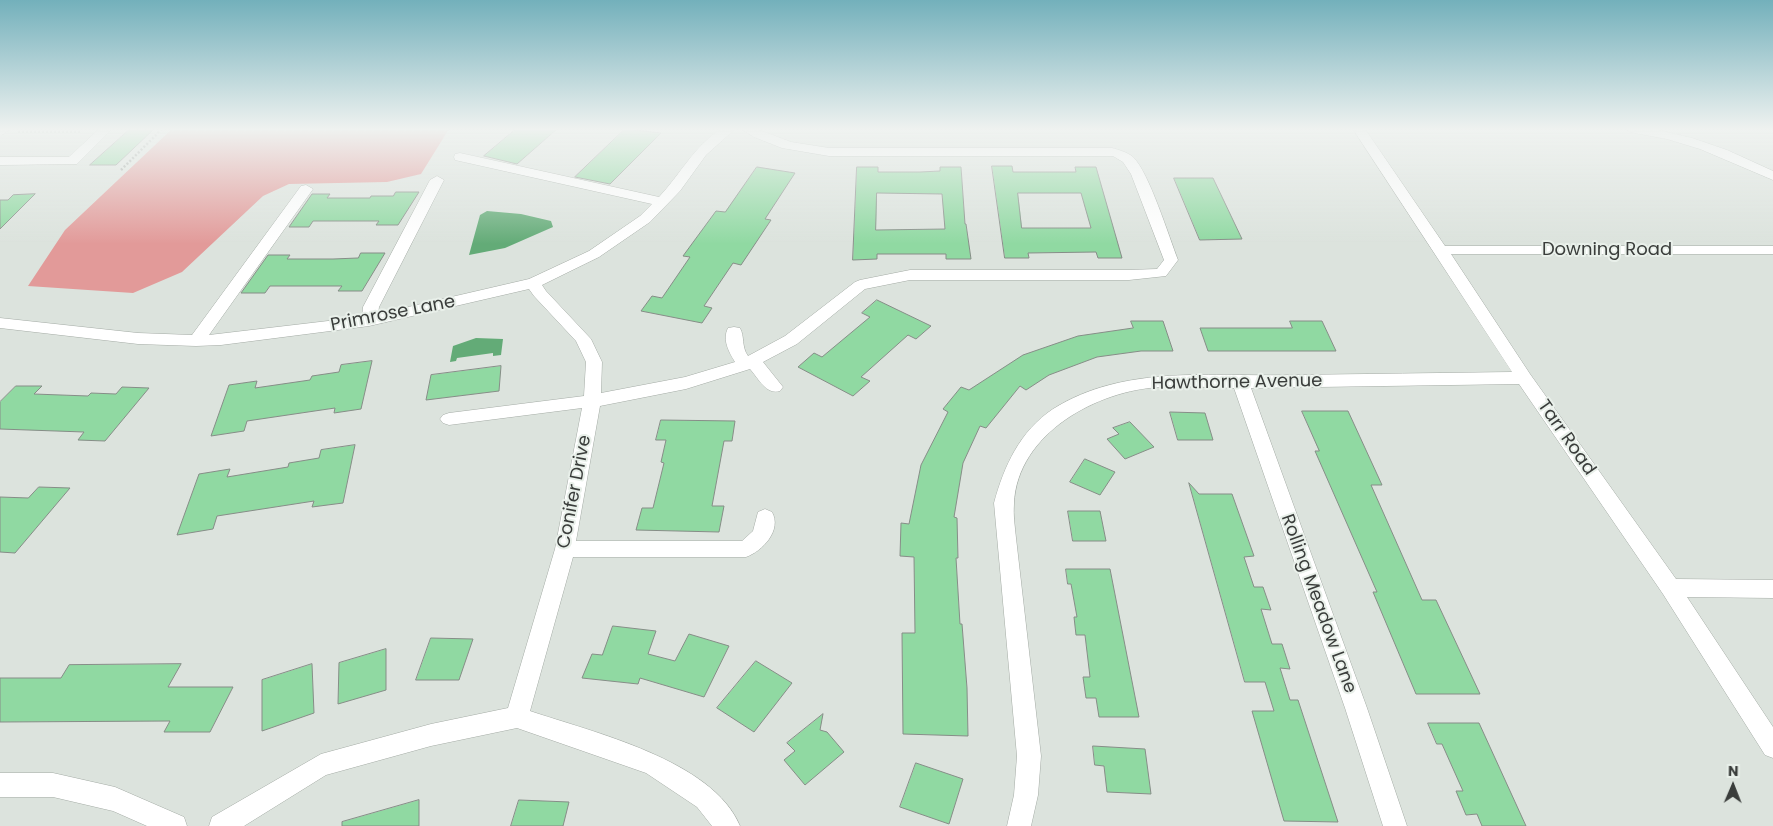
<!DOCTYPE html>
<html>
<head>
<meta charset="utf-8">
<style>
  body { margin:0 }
  #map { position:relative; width:1773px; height:826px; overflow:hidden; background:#dce3dd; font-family:Poppins,sans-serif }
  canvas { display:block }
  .north { position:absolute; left:1708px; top:761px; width:50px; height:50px; -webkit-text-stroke:4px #e9f0ea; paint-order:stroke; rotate:1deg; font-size:14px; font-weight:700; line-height:20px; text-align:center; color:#3a3d3b }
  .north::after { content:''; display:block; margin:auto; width:18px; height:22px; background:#3a3d3b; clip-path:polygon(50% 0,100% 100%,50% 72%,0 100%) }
</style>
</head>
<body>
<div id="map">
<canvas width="1773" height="826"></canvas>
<div class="north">N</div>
</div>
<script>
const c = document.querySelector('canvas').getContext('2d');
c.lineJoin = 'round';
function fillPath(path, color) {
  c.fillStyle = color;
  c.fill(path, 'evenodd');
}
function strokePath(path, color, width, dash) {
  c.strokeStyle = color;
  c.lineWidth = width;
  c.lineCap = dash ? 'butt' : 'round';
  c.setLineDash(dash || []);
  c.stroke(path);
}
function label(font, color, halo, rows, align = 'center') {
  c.font = font + ' Poppins,sans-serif';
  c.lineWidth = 4;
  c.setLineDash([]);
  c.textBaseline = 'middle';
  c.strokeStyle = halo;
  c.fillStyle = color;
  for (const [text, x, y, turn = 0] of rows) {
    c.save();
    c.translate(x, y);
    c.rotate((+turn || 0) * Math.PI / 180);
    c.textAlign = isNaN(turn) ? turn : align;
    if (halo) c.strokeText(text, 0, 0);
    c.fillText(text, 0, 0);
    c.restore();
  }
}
fillPath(new Path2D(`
  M172 129H449L421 174 387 182 289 184 263 196 182 272 133 293 28 286 65 230Z`), '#e29a99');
fillPath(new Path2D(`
  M487 211 521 214 551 221 553 227 505 248 469 255 480 215Z
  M476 338 503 339 501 355 493 356V353L457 358 456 361 450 362 453 346Z`), '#63ab77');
const building = new Path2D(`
  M516 129H557L517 164 484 156Z
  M625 129 661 133 610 184 575 177Z
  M129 130H153L116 165H90Z
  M992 166H1012L1013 172H1076L1075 167H1096L1122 258H1098L1096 252 1028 253 1029 258H1005ZM1018 193H1081L1091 228H1022Z
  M757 167 795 173 765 219 771 220 741 265 733 263 704 306 712 308 702 323 641 311 652 296 662 298 690 257 683 256 716 211 725 212Z
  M857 167H878V172H920L940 171V167H961L965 224H966L971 259H946V254H877V259L853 260ZM877 193 942 194 945 229 876 230Z
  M1174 178H1213L1242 239 1200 240Z
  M396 192H419L398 225H376L379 221H313L309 227H289L312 194H330L327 198H370L371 196H393Z
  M35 194 0 229V200H8L13 195Z
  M361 253H385L362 291H338L342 286H270L265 293H241L268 255H290L287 259H333L358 258Z
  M877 300 931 326 916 339 908 335 861 377 870 381 853 396 798 367 814 353 822 357 870 317 862 313Z
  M1131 321H1163L1173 351H1141L1097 357 1049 375 1026 390 1020 386 986 428 980 426 963 463 954 517 957 518 958 558H956L960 624H962L967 688 968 736 903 734 902 633H915L914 557 900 556 901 523 909 524 921 465 948 412 943 409 961 387 969 390 1023 355 1078 336 1133 328Z
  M1290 321H1322L1336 351H1208L1200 328H1292Z
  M372 361 361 409 334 413 335 408 247 421 244 431 211 436 229 385 257 381 255 388 310 380 312 376 339 372 341 365Z
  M501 366 499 391 426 400 431 375Z
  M16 386H42L34 394 88 396 91 393 116 394 122 387 149 388 105 441 78 440 84 432 0 429V402Z
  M1302 411H1348L1382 485H1371L1422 600H1436L1480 694H1416L1373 592H1377L1315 451H1319Z
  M1170 412 1205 413 1213 440H1178Z
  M661 420 735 421 732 441H724L712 506H724L719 532 636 530 642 508H653L664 463 661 462 666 440H656Z
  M1130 422 1154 447 1125 459 1107 439 1119 434 1113 428Z
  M355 445 343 503 312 507 314 501 217 516 213 529 177 535 199 474 230 469 227 477 288 467 289 463 319 458 321 450Z
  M1085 459 1115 472 1100 495 1070 482Z
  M1189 483 1199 494H1232L1254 556 1244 557 1254 587H1263L1271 610 1261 609 1272 644H1282L1290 669 1280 668 1290 700H1298L1338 822 1284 821 1252 711H1274L1265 682H1245Z
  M39 487 70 488 15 553 0 552V497L28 498Z
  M1068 511H1100L1106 541H1073Z
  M1066 569H1110L1139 717H1099L1096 698H1086L1083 677H1090L1085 635H1076L1074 617H1077L1071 584H1068Z
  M613 626 656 631 648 654 675 661 689 634 729 646 704 697 640 678 638 684 582 678 592 654 602 655Z
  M431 638 473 639 459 680H416Z
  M386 649V690L338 704 339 663Z
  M756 661 792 683 754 732 717 708Z
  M181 664 168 687H233L210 732H164L170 721 0 722V678H61L69 665Z
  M312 664 314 713 262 731V680Z
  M823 714 820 730 827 732 844 752 805 785 784 760 795 751 787 743Z
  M1428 723H1479L1526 826H1482L1477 814 1466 815 1456 791H1463L1442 744H1437Z
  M1093 746 1145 749 1151 794 1107 792 1104 766 1095 765Z
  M916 763 963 779 949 824 900 807Z
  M419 800V826H342V822Z
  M519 800 569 802 563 826H511Z`);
fillPath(building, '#90d9a2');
strokePath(building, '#868d87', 1);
const minor = new Path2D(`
  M0 129H11L0 136Z
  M99 129H112L77 164 0 165V157H69Z
  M721 129H735L706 155 680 191 650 222 599 257 542 285 546 291 591 339 602 362 601 393 685 377 735 362C729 352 722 340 728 328L734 327 740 328C745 337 741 346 748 356L785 336 855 282 860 280 910 270H1129L1157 269 1164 260 1131 174 1123 162 1113 156H829L782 148 754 137 741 129H757L791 142 829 148H1112C1119 150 1127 152 1133 157 1149 172 1169 237 1178 260L1166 276 1129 280H910L865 289 797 344 763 362 783 387 780 391C766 395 759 379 750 369L686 389 600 406 576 541H742L753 531 758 512 765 509 772 512C782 530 763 551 746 557H573L530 711C592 732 713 760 740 826H712L697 807 646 773 517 728 431 746 326 775 244 826H209L212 817 321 754 431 724 508 708 555 549 582 408 449 425 443 423 440 419 443 415 449 413 584 396 586 362 576 341 534 296 529 289 369 326 221 345 196 346 138 344 0 328V318L138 333 192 335 301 186 306 185 313 189 209 335 362 317 363 307 430 180 437 176 444 180 379 307 378 314 529 279 589 251 640 216 652 204 455 160 454 157 455 154 460 153 659 197C680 175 694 146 721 129Z
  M1353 129H1365L1445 246H1773V254H1451L1530 374 1676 579 1773 580V598L1687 597 1773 727V758L1765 755 1663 594 1519 384 1251 388 1367 708 1407 826H1383L1345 708 1234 388C1210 387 1185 386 1161 387 1098 390 1017 433 1014 504 1013 515 1015 527 1016 538L1041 756 1038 795 1031 826H1007L1014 795 1017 756 994 503C1004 466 1020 431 1053 409 1124 364 1213 377 1293 375 1366 374 1439 373 1512 372Z
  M1627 129H1654L1692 138 1727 150 1773 171V180L1700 149 1667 139 1629 132Z
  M0 773H53L115 787 184 817 187 826H147L113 811 53 797H0Z`);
strokePath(minor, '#a4aba5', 1);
strokePath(new Path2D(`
  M18 132H82
  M121 170 162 129`), '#9da39e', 2.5, [2, 2]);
fillPath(minor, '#fff');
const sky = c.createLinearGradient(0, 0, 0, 244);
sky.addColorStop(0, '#73b0bb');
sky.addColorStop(0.53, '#eff2f0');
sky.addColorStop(1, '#eff2f000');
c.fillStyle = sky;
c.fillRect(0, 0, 1773, 244);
label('18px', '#3a3d3b', '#e9f0ea', [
  ["Downing Road",1607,250],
  ["Primrose Lane",393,314,-11],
  ["Hawthorne Avenue",1237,383,-1],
  ["Tarr Road",1566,438,55],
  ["Conifer Drive",575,492,-79],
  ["Rolling Meadow Lane",1318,604,70]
]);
</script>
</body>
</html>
